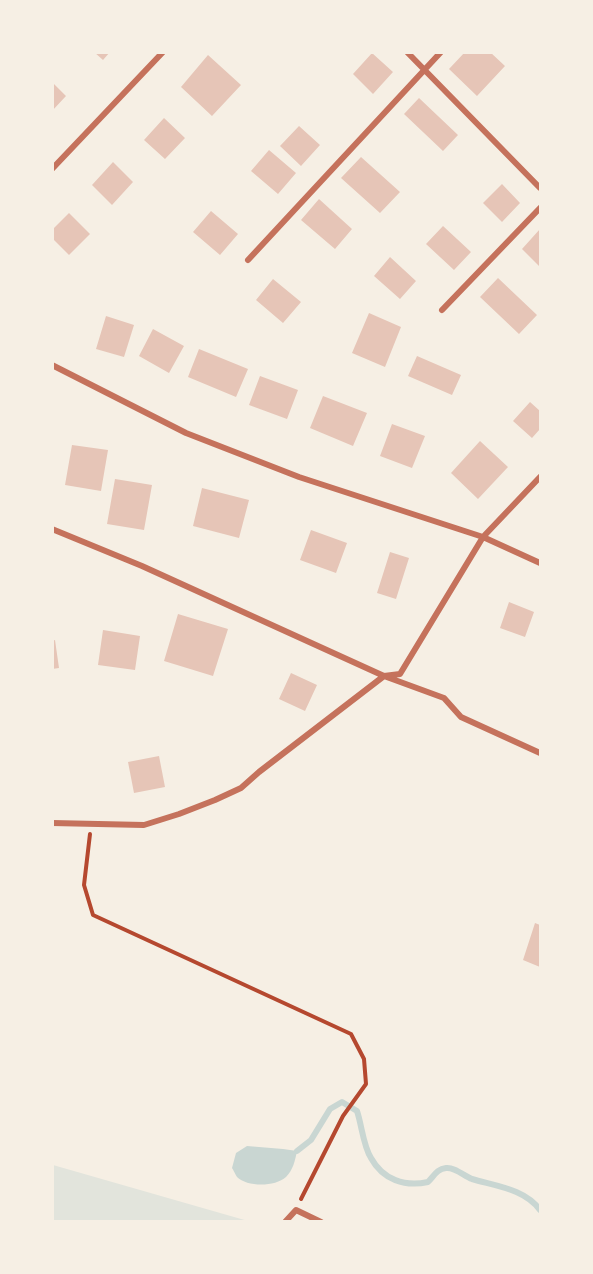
<!DOCTYPE html>
<html>
<head>
<meta charset="utf-8">
<style>
  body { margin:0 }
  #map { position:relative; width:593px; height:1274px; overflow:hidden; background:#f6efe4; font-family:Commissioner,sans-serif }
  canvas { display:block }
  .frame { position:absolute; inset:0; border:54px solid #f6efe4; pointer-events:none }
</style>
</head>
<body>
<div id="map">
<canvas width="593" height="1274"></canvas>
<div class="frame"></div>
</div>
<script>
const c = document.querySelector('canvas').getContext('2d');
c.lineJoin = 'round';
function fillPath(path, color) {
  c.fillStyle = color;
  c.fill(path, 'evenodd');
}
function strokePath(path, color, width, dash) {
  c.strokeStyle = color;
  c.lineWidth = width;
  c.lineCap = dash ? 'butt' : 'round';
  c.setLineDash(dash || []);
  c.stroke(path);
}
fillPath(new Path2D(`
  M52 1165H53L248 1221H53Z`), '#e2e4dc');
fillPath(new Path2D(`
  M247 1146 283 1149 297 1151C295 1161 293 1170 286 1177 275 1187 247 1187 237 1177 235 1174 234 1171 232 1168L236 1153Z`), '#c9d6d2');
strokePath(new Path2D(`
  M297 1151 311 1140 330 1109 342 1102 357 1111C362 1126 363 1145 371 1158 383 1180 405 1187 428 1182 434 1176 437 1169 446 1168 455 1167 464 1176 472 1179 496 1186 525 1189 540 1210`), '#c9d6d2', 6);
fillPath(new Path2D(`
  M94 52H110L103 60Z
  M465 52H490L505 66 477 96 449 69Z
  M372 53 393 72 373 94 353 74Z
  M208 55 241 85 212 116 181 87Z
  M52 82 66 96 52 111Z
  M419 98 458 135 443 151 404 114Z
  M164 118 185 138 165 159 144 140Z
  M299 126 320 145 301 166 280 146Z
  M269 150 296 173 278 194 251 171Z
  M361 157 400 192 380 213 341 178Z
  M113 162 133 182 112 205 92 185Z
  M502 184 520 203 502 222 483 203Z
  M319 199 352 229 335 249 301 220Z
  M211 211 238 234 220 255 193 232Z
  M69 213 90 234 69 255 52 238V230Z
  M443 226 471 252 454 270 426 244Z
  M540 229V267L522 249Z
  M390 257 416 281 400 299 374 276Z
  M498 278 537 315 519 334 480 297Z
  M273 279 301 302 283 323 256 300Z
  M369 313 401 327 385 367 352 353Z
  M106 316 134 325 124 357 96 349Z
  M153 329 184 346 169 373 139 356Z
  M199 349 248 369 236 397 188 377Z
  M417 356 461 375 452 395 408 376Z
  M260 376 298 390 287 419 249 405Z
  M323 396 367 413 353 446 310 428Z
  M530 402 540 411V429L532 438 513 421Z
  M392 424 425 436 412 468 380 456Z
  M480 441 508 467 478 499 451 473Z
  M72 445 108 450 101 491 65 485Z
  M115 479 152 485 144 530 107 524Z
  M202 488 249 500 239 538 193 526Z
  M311 530 347 543 336 573 300 560Z
  M390 552 409 558 396 599 377 593Z
  M509 602 534 612 525 637 500 628Z
  M178 614 228 629 213 676 164 661Z
  M103 630 140 636 135 670 98 665Z
  M55 640 59 668 52 669V641Z
  M291 673 317 685 305 711 279 699Z
  M159 756 165 787 134 793 128 762Z
  M535 923 540 925V967L523 960Z`), '#e6c5b7');
strokePath(new Path2D(`
  M90 834 84 885 93 915 351 1034 364 1059 366 1084 343 1116 301 1199`), '#b5482f', 4);
strokePath(new Path2D(`
  M407 52 540 188
  M52 169 163 52
  M248 260 441 52
  M442 310 540 208
  M52 365 186 433 299 477 483 537 540 563
  M52 529 142 566 384 676 444 698 461 717 540 753
  M52 823 144 825 179 814 215 800 241 788 259 772 384 676 400 674 483 537 540 477
  M285 1222 296 1210 321 1222`), '#c5725c', 6);
</script>
</body>
</html>
